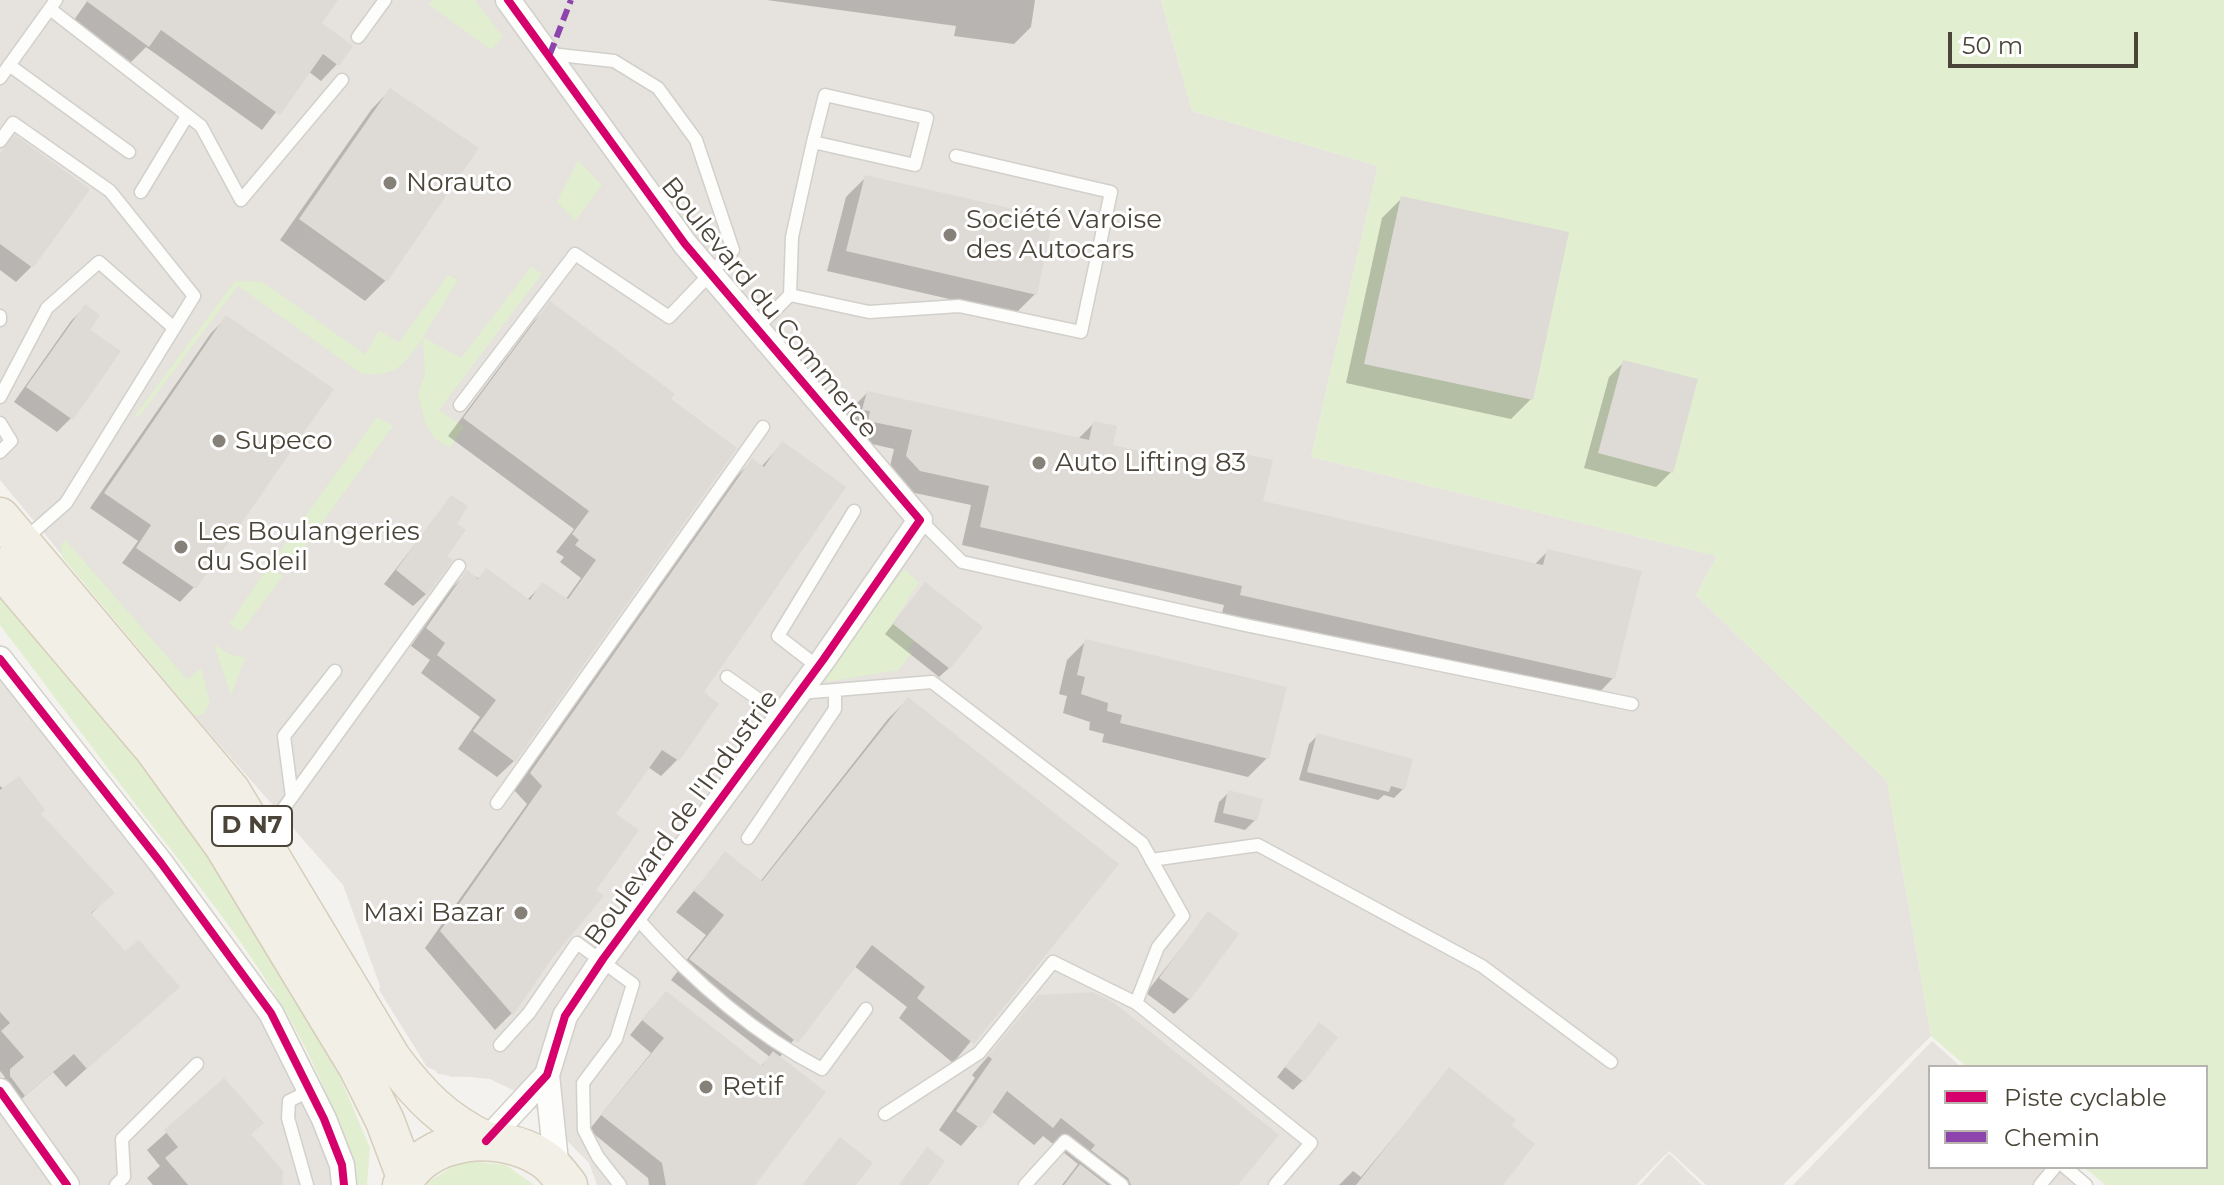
<!DOCTYPE html>
<html>
<head>
<meta charset="utf-8">
<style>
  body { margin:0 }
  #map { position:relative; width:2224px; height:1185px; overflow:hidden; background:#f4f2ee; font-family:Montserrat,sans-serif }
  canvas { display:block }
  .legend { position:absolute; left:1928px; top:1065px; width:280px; height:104px; box-sizing:border-box; background:#fff; border:2px solid #b7b4b0; margin:0; padding:10px 14px; list-style:none; font-size:24px; color:#4b4439 }
  .legend li { display:flex; align-items:center; gap:16px; height:40px }
  .legend b { width:40px; border:2px solid #b7b4b0 }
  .scale { position:absolute; left:1948px; top:32px; width:190px; height:36px; box-sizing:border-box; border:4px solid #4b4439; border-top:0; padding-left:10px; font-size:24px; line-height:28px; white-space:nowrap; color:#4b4439; -webkit-text-stroke:6px #fff; paint-order:stroke }
</style>
</head>
<body>
<div id="map">
<canvas width="2224" height="1185"></canvas>
<ul class="legend">
<li><b style="height:10px;background:#d6006c"></b>Piste cyclable</li>
<li><b style="height:10px;background:#8e44ad"></b>Chemin</li>
</ul>
<div class="scale">50 m</div>
</div>
<script>
const c = document.querySelector('canvas').getContext('2d');
c.lineJoin = 'round';
function fillPath(path, color) {
  c.fillStyle = color;
  c.fill(path, 'evenodd');
}
function strokePath(path, color, width, dash) {
  c.strokeStyle = color;
  c.lineWidth = width;
  c.lineCap = dash ? 'butt' : 'round';
  c.setLineDash(dash || []);
  c.stroke(path);
}
function label(font, color, halo, rows, align = 'center') {
  c.font = font + ' Montserrat,sans-serif';
  c.lineWidth = 6;
  c.setLineDash([]);
  c.textBaseline = 'middle';
  c.strokeStyle = halo;
  c.fillStyle = color;
  for (const [text, x, y, turn = 0] of rows) {
    c.save();
    c.translate(x, y);
    c.rotate((+turn || 0) * Math.PI / 180);
    c.textAlign = isNaN(turn) ? turn : align;
    if (halo) c.strokeText(text, 0, 0);
    c.fillText(text, 0, 0);
    c.restore();
  }
}
fillPath(new Path2D(`
  M0 0H1161L1192 111 1378 166 1311 457 1717 556 1696 595 1887 781 1931 1036 1783 1185H1706L1669 1151 1636 1185H597L589 1163 521 1094 490 1079 438 1074 384 997 343 885 204 727 0 480Z
  M0 644 285 1016 321 1083 357 1185H0Z`), '#e6e2de');
fillPath(new Path2D(`
  M432 0H475L503 37 491 50 429 5Z
  M1161 0H2224V1185H2105L2084 1167H2206V1067H1967L1931 1036 1887 781 1696 595 1717 556 1311 457 1378 166 1192 111Z
  M578 160 602 185 575 221 557 202Z
  M531 266 542 274 439 410 464 427 450 448 434 438 426 425 418 394 425 375 423 338C404 364 398 377 362 374L238 286 140 416 134 417 235 281 263 282 365 354 379 330 399 342 448 275 458 280 424 337 461 357Z
  M377 417 393 426 289 568 274 559Z
  M65 539 187 679 201 668 210 703 204 714 195 716 62 557 61 545Z
  M268 567 283 576 241 632 229 624Z
  M904 569 919 582 893 623 915 641 908 649 912 653 899 670 827 682 823 677Z
  M0 595 162 787 221 877 340 1077 370 1148 367 1185H353C326 1041 234 931 147 819 97 755 49 689 0 625Z
  M214 644 229 654 245 658 231 696Z
  M470 1161 506 1165 534 1185H423L454 1166Z`), '#e1eecf');
fillPath(new Path2D(`
  M429 5 525 75 538 109 546 149 481 240 448 275 398 342 379 330 365 354 263 282 304 227 390 287 492 140 387 67Z
  M534 192 570 216 461 358 423 337 458 280 520 200 526 202Z
  M352 419 366 429 233 616 213 606Z
  M434 438 450 448 286 670 275 665 247 625 382 442 400 455Z
  M78 528 201 668 187 679 65 539Z
  M436 749 495 785 509 802 503 824 433 928 527 1044 520 1070 508 1083 486 1076 451 1077 427 1067 379 990 383 977 407 947 350 874Z
  M1932 1041 1961 1067H1930V1167H2075L2087 1177 2081 1185H1793Z
  M1669 1153 1702 1185H1640Z`), '#e6e3df');
fillPath(new Path2D(`
  M88 0H335L319 23 337 64 321 81 308 71 262 130 146 47 131 62 74 20Z
  M767 0H1035L1031 27 1014 44 954 36 956 26Z
  M390 90 476 148 385 281 365 301 280 240 371 110Z
  M0 153 31 267 16 282 0 270Z
  M866 177 1035 294 1015 314 827 271 846 197Z
  M1402 198 1531 399 1511 419 1346 383 1382 218Z
  M551 304 672 394 514 761 497 777 458 749 480 717 421 673 430 660 411 646 450 590 467 573 527 600 543 584 566 599 581 578 560 562 564 557 556 552 574 529 448 436 534 321Z
  M85 307 88 330 71 418 57 432 14 402 71 321Z
  M226 318 194 587 180 602 122 563 138 541 90 508 211 333Z
  M1624 362 1671 472 1656 487 1584 468 1609 377Z
  M867 393 1078 439 1094 423 1111 446 1228 472 1245 456 1260 502 1534 565 1547 552 1613 678 1594 698 1222 613 1224 605 962 545 971 505 901 490 888 475 894 449 850 439 844 428 848 412Z
  M782 444 677 760 661 776 648 767 614 815 551 956 511 1014 495 1030 425 948 527 804 514 790 736 477 752 461 761 467Z
  M452 497 454 524 445 556 426 594 413 606 384 584Z
  M916 595 949 668 939 677 885 634Z
  M1086 641 1267 758 1248 777 1102 742 1104 734 1089 730 1090 722 1063 713 1067 696 1059 694 1067 660Z
  M908 699 1116 864 953 1063 899 1018 907 1007 854 966 779 1058 753 1185H649L648 1178 589 1130 651 1053 630 1035 652 1008 760 1067 770 1057 671 980 706 935 676 912 725 854 760 882 888 719Z
  M1318 735 1403 789 1394 798 1384 795 1378 800 1299 780 1309 744Z
  M0 786 38 814 112 893 90 915 125 954 178 987 66 1087 53 1072 4 1114 0 1082 5 1077 0 1071Z
  M1229 792 1255 820 1245 830 1214 822 1219 802Z
  M1208 914 1189 999 1174 1014 1146 993Z
  M1039 997 1236 1185H1062L1078 1164 1043 1136 1034 1145 991 1111 961 1146 939 1130 975 1078 972 1075Z
  M1319 1025 1303 1080 1293 1090 1277 1077Z
  M1449 1070 1509 1126 1500 1185H1339L1353 1171 1361 1177Z
  M224 1081 249 1135 280 1185H153L147 1178 160 1166 147 1150Z`), '#0003');
fillPath(new Path2D(`
  M85 0H338L322 23 353 46 339 66 323 54 280 115 161 30 149 47Z
  M390 88 479 148 387 282 299 219Z
  M15 135 90 189 33 268 0 244V153Z
  M865 175 1053 218 1037 295 846 251Z
  M1401 196 1569 232 1533 400 1364 364Z
  M550 301 675 394 671 399 737 448 515 762 473 731 496 700 437 655 445 643 426 628 467 570 478 579 486 568 530 600 542 582 568 599 596 560 575 545 579 540 572 534 589 511 463 418Z
  M85 304 100 315 90 330 121 351 73 420 26 387Z
  M226 315 334 389 196 589 136 548 151 525 104 493Z
  M1623 360 1698 379 1673 473 1598 453Z
  M867 391 1089 440 1093 421 1117 426 1113 445 1240 473 1244 454 1273 460 1263 501 1543 565 1547 549 1642 571 1615 679 1240 595 1242 586 980 527 989 486 920 471 906 456 912 430 868 421 870 411 862 410Z
  M782 441 846 487 704 692 719 704 679 761 662 750 616 814 639 830 596 890 604 896 553 957 513 1015 440 931 542 786 530 773 752 458 764 467Z
  M451 495 468 506 457 524 466 530 447 556 453 560 427 595 396 570Z
  M925 582 983 627 950 669 893 624Z
  M1085 639 1287 687 1269 759 1120 723 1122 715 1107 711 1108 703 1081 694 1085 677 1077 675Z
  M908 697 1119 864 974 1044 917 998 925 987 872 945 798 1043 689 959 724 915 694 891 725 851 762 881Z
  M1317 733 1413 759 1405 790 1391 786 1389 792 1307 772Z
  M19 776 45 810 41 814 115 893 91 913 125 951 139 940 180 987 87 1069 74 1054 25 1096 10 1076V1069L24 1057 1 1031 10 1023 0 1012V790Z
  M1228 790 1263 799 1257 821 1223 813Z
  M1208 911 1239 934 1190 1000 1159 978Z
  M666 991 762 1066 773 1051 826 1092 755 1185H666L662 1163 601 1115 664 1038 642 1020Z
  M1093 992 1113 1002 1279 1135 1238 1185H1131L1128 1178 1091 1150 1095 1145 1061 1118 1053 1128 1007 1091 981 1129 956 1111 992 1059 988 1056 1038 995Z
  M1319 1022 1338 1037 1304 1082 1285 1067Z
  M1449 1067 1516 1120 1511 1125 1535 1144 1503 1185H1356Z
  M224 1078 264 1123 251 1134 283 1171 282 1185H188L165 1158 178 1147 164 1130Z
  M840 1137 873 1163 856 1185H802Z
  M927 1147 945 1161 928 1185H899Z
  M1080 1164 1107 1185H1064Z`), '#dedbd6');
const lane = new Path2D(`
  M50 9 201 126 241 200 342 80
  M358 37 385 0
  M9 65 129 152
  M0 78 56 0
  M0 141 13 123 110 191 194 296 66 503 25 539
  M141 192 187 116
  M790 295 869 312 959 306 1081 332 1111 192 956 156
  M0 316V320
  M756 329 790 295 792 237 813 142 915 165 927 118 825 95 813 142
  M0 397 47 308 99 262 174 328
  M460 405 575 254 669 317 733 250 696 140 658 88 614 61 550 54
  M0 423 11 441 0 452
  M920 520 962 562 1245 625 1632 704
  M818 667 778 636 854 511
  M727 677 782 716
  M799 693 932 682 1142 843 1183 916 1158 947 1136 1003 1311 1143 1275 1185
  M292 797 284 736 335 671
  M497 803 763 427
  M261 833 281 812 459 566
  M748 838 835 709V690
  M1151 860 1258 845 1482 966 1611 1062
  M635 916C688 976 750 1032 822 1069L866 1009
  M500 1045 529 1013 577 943 633 984 616 1039 583 1083 584 1130 598 1157 620 1185
  M885 1114 979 1053 1053 962 1136 1003
  M2065 1167 2086 1185
  M116 1185 124 1177 122 1139 197 1064
  M307 1185 288 1118 289 1101 311 1090
  M1025 1185 1065 1141 1122 1185
  M2040 1185 2055 1167`);
const street = new Path2D(`
  M0 659 161 863 271 1013 324 1119 342 1165 344 1185
  M547 1075 557 1171
  M0 1091 67 1185
  M486 1141 547 1075 565 1016 603 959 823 660 920 520 685 244 508 0`);
const primary = new Path2D(`
  M0 517 231 791 392 1059C420 1096 444 1121 486 1141
  M0 567 154 749 224 846 358 1067 385 1121 406 1177
  M402 1185C425 1136 500 1130 542 1158 552 1164 560 1175 568 1185`);
strokePath(lane, '#d2d0cb', 15);
strokePath(street, '#d2d0cb', 27);
strokePath(primary, '#d6cebb', 41);
strokePath(lane, '#fdfdfc', 12);
strokePath(street, '#fdfdfc', 24);
strokePath(primary, '#f2efe6', 38);
strokePath(new Path2D(`
  M550 54 571 0`), '#8e44ad', 6, [12, 6]);
strokePath(new Path2D(`
  M0 659 161 863 271 1013 324 1119 342 1165 344 1185
  M0 1091 67 1185
  M486 1141 547 1075 565 1016 603 959 823 660 920 520 685 244 508 0`), '#d6006c', 8);
for (const [x, y, r, color] of [
  [390,183,8,"#868178"],
  [950,235,8,"#868178"],
  [219,441,8,"#868178"],
  [1039,463,8,"#868178"],
  [181,547,8,"#868178"],
  [521,913,8,"#868178"],
  [706,1087,8,"#868178"]
]) {
  const dot = new Path2D();
  dot.arc(x, y, r, 0, 2 * Math.PI);
  c.fillStyle = color;
  c.fill(dot);
  strokePath(dot, '#fff', 3);
}
for (const [x, y, w] of [
  [252,826,80]
]) {
  const box = new Path2D();
  box.roundRect(x - w / 2, y - 20, w, 40, 6);
  c.fillStyle = '#fff';
  c.fill(box);
  strokePath(box, '#4b4439', 2);
}
label('bold 24px', '#4b4439', null, [
  ["D N7",252,826]
]);
label('26px', '#4b4439', '#fff', [
  ["Norauto",406,183],
  ["Société Varoise",966,220],
  ["des Autocars",966,250],
  ["Supeco",235,441],
  ["Auto Lifting 83",1055,463],
  ["Les Boulangeries",197,532],
  ["du Soleil",197,562],
  ["Maxi Bazar",505,913,"right"],
  ["Retif",722,1087]
], 'left');
label('26px', '#4b4439', '#fff', [
  ["Boulevard du Commerce",769,308,51],
  ["Boulevard de l'Industrie",682,818,-54]
]);
</script>
</body>
</html>
